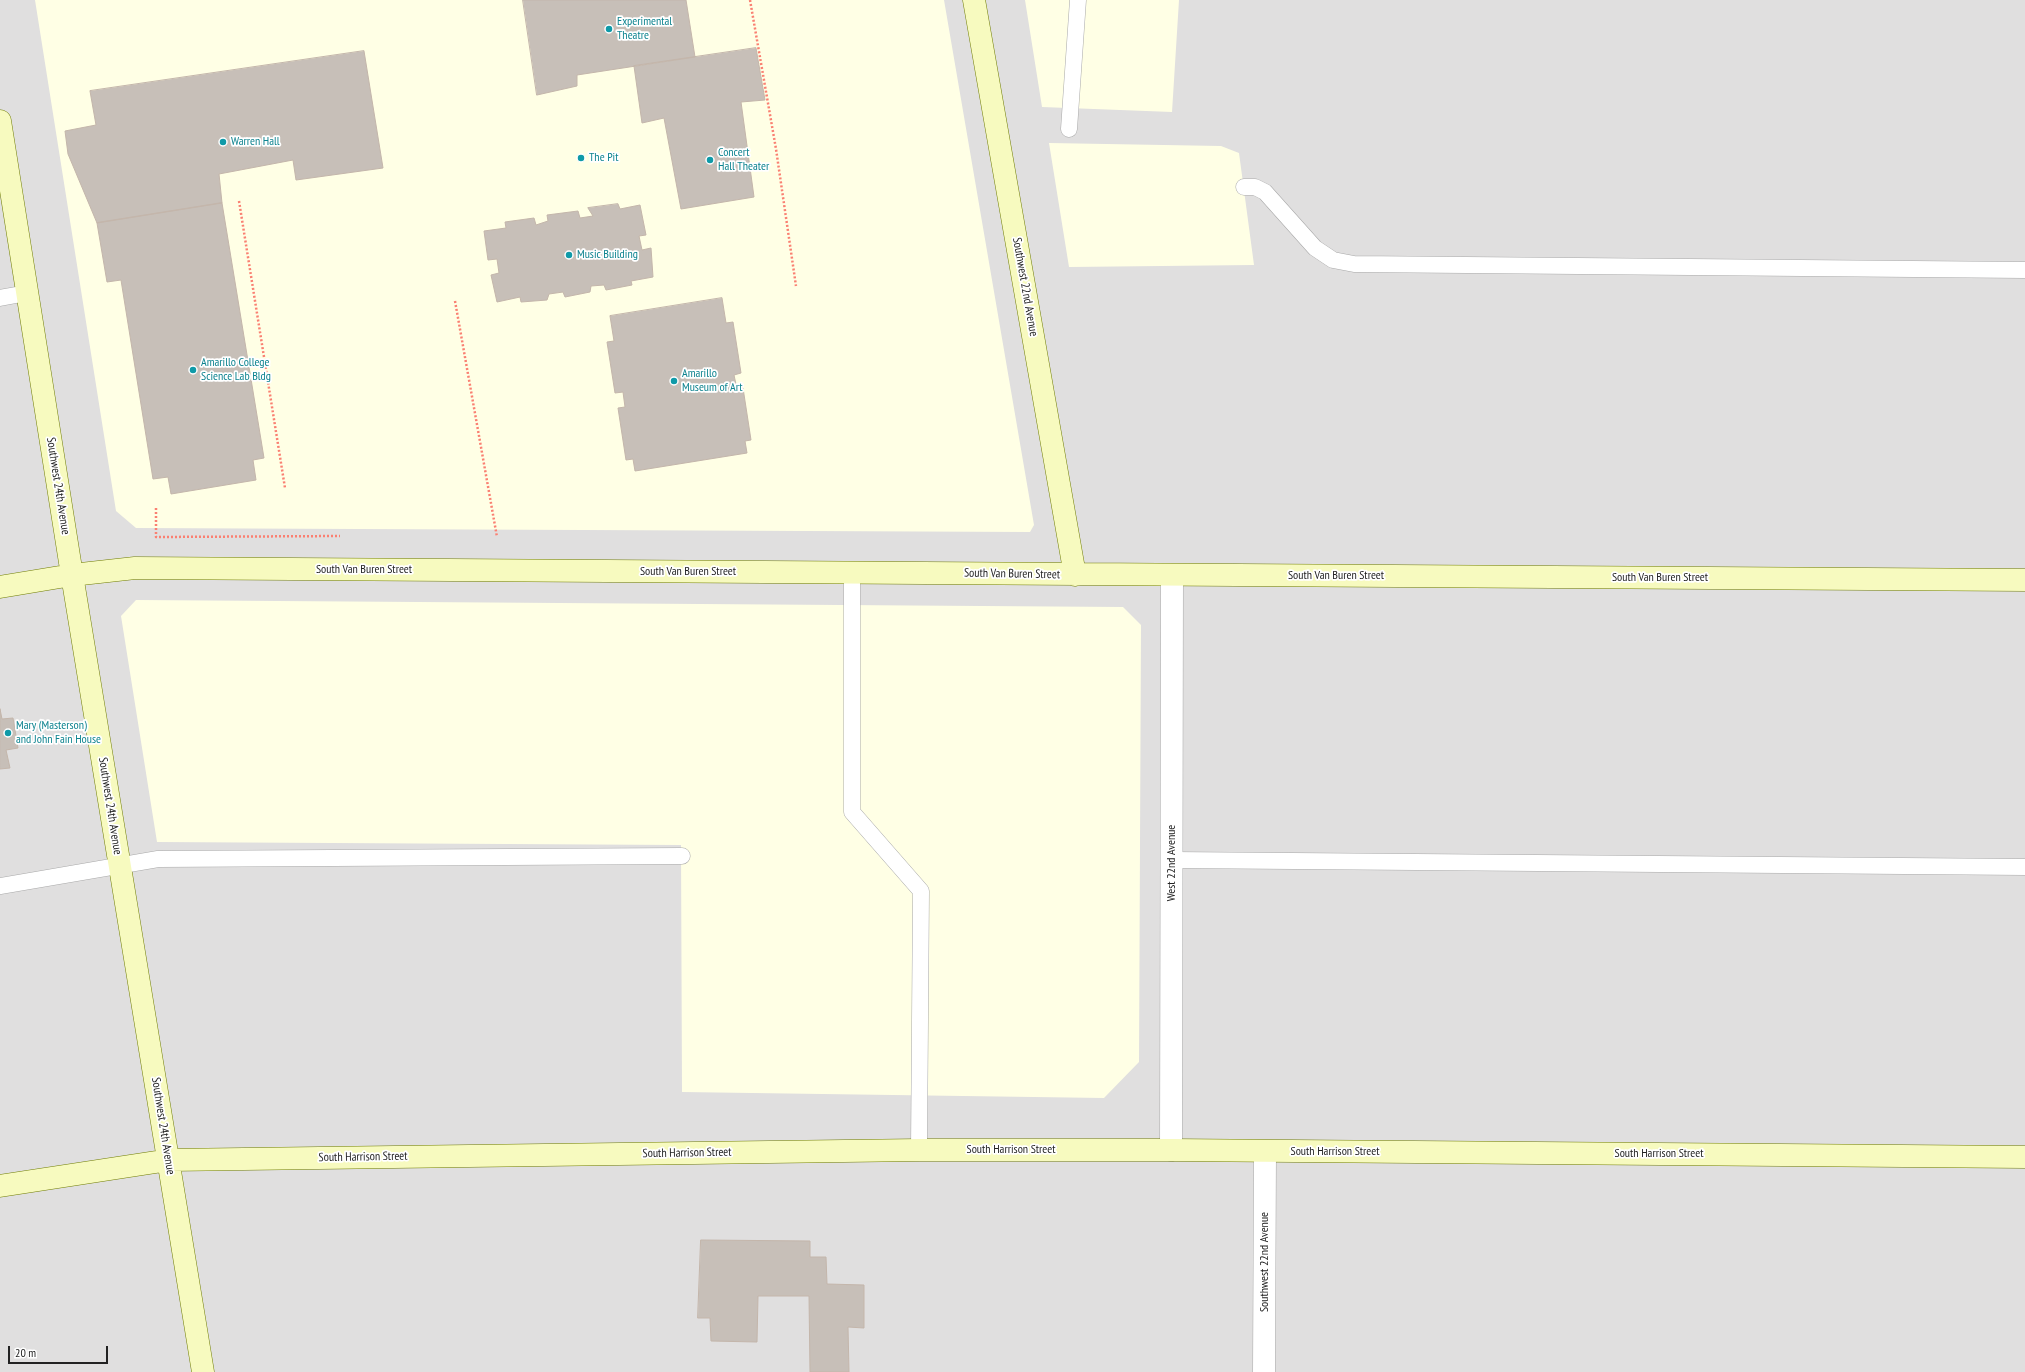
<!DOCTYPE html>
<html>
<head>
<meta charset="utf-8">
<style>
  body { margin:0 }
  #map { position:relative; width:2025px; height:1372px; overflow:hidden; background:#f2efe9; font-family:"PT Sans Narrow",sans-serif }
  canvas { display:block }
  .scale { position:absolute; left:8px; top:1346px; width:100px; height:18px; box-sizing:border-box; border:2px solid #222; border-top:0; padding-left:5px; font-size:12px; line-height:14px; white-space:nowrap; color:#222; -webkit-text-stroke:3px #fff; paint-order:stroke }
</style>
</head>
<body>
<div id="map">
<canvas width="2025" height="1372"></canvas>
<div class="scale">20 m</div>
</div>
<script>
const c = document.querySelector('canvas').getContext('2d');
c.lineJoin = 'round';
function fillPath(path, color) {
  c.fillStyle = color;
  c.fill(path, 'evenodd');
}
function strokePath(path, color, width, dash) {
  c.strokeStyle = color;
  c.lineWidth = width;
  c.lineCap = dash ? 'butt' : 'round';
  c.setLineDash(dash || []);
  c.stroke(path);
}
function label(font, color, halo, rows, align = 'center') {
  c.font = font + ' "PT Sans Narrow",sans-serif';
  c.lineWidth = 3.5;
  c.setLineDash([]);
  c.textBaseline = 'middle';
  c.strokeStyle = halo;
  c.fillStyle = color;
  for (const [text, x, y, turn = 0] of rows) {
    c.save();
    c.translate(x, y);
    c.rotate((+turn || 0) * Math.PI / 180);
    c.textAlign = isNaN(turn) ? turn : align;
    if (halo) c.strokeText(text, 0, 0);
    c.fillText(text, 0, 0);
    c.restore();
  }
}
fillPath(new Path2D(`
  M0 0H2025V1372H0Z`), '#e0dfdf');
fillPath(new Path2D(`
  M35 0H944L1034 525 1030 532 136 528 116 511Z
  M1025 0H1179L1172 112 1042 107Z
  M1049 143 1221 146 1239 153 1254 265 1069 267Z
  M136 600 1123 607 1141 625 1139 1062 1104 1098 682 1092 681 845 157 842 121 616Z`), '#ffffe5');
const building = new Path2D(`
  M523 0H686L695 57 577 75V86L537 95Z
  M756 48 765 100 741 102 754 197 681 209 664 118 642 123 634 66Z
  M364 51 383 168 296 180 293 160 219 174 222 203 97 223 68 154 65 131 96 125 90 91Z
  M222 203 264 458 253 460 256 480 171 494 168 477 153 479 121 280 107 282 97 223Z
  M618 204 620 209 640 205 646 235 639 236 642 250 651 248 653 277 631 281 632 285 606 290 604 285 591 286 590 292 565 297 563 292 549 294 547 300 521 302 520 297 497 302 491 275 499 273 497 259 488 260 484 231 506 228 505 222 534 218 536 225 548 221 547 215 578 211 580 218 593 216 588 208Z
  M722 298 726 323 733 322 741 373 734 375 737 389 743 388 751 440 745 441 747 453 635 471 633 459 626 460 618 408 625 407 623 392 615 393 607 342 614 341 610 316Z
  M0 709 2 719 13 718 18 748 6 750 10 768 0 769Z
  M701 1240 810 1241V1257H826L827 1284 864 1285V1328L848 1327 849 1372H810L809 1296H758L757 1342 711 1341 710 1318H698Z`);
fillPath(building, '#c7bfb8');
strokePath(building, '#c4b6ab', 1);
const lane = new Path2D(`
  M1069 129 1078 0
  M1244 187H1255L1265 192 1315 248 1333 260 1354 264 2025 270
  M0 298 27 293
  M852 573V812L921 891 919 1150
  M1171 860 2025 867
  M0 886 158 859 682 856`);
const street = new Path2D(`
  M1171 1150 1172 575
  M1264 1372 1265 1152`);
const secondary = new Path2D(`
  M974 0 1075 575
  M0 121 72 575 203 1372
  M0 587 72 575 135 568 2025 580
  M0 1186 169 1160 919 1150H1171L2025 1157`);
strokePath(lane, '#a9a9a9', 17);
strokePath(street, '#a9a9a9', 23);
strokePath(secondary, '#707d05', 23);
strokePath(new Path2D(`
  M750 0 776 149 796 286
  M239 201 285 488
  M455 301 497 537
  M156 508V537L340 536`), '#fa8072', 2.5, [2, 2]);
strokePath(lane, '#fff', 16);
strokePath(street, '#fff', 22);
strokePath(secondary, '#f7fabf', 22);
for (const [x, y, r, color] of [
  [609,29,4,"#0f9aa8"],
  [223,142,4,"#0f9aa8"],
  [581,158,4,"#0f9aa8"],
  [710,160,4,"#0f9aa8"],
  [569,255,4,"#0f9aa8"],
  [193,370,4,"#0f9aa8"],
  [674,381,4,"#0f9aa8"],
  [8,733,4,"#0f9aa8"]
]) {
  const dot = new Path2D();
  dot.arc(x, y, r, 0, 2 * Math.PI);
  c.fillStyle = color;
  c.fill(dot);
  strokePath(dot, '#fff', 1.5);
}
label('12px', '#0d838f', '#fff', [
  ["Experimental",617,22],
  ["Theatre",617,36],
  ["Warren Hall",231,142],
  ["Concert",718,153],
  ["Hall Theater",718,167],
  ["The Pit",589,158],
  ["Music Building",577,255],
  ["Amarillo College",201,363],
  ["Science Lab Bldg",201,377],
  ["Amarillo",682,374],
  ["Museum of Art",682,388],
  ["Mary (Masterson)",16,726],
  ["and John Fain House",16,740]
], 'left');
label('12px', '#222', '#fff', [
  ["Southwest 22nd Avenue",1025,287,80],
  ["Southwest 24th Avenue",58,486,81],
  ["South Van Buren Street",364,570],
  ["South Van Buren Street",688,572],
  ["South Van Buren Street",1012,574,1],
  ["South Van Buren Street",1336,576],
  ["South Van Buren Street",1660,578],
  ["Southwest 24th Avenue",110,806,81],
  ["West 22nd Avenue",1172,863,-90],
  ["Southwest 24th Avenue",163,1126,81],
  ["South Harrison Street",1011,1150],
  ["South Harrison Street",1335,1152],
  ["South Harrison Street",687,1153,-1],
  ["South Harrison Street",1659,1154],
  ["South Harrison Street",363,1157,-1],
  ["Southwest 22nd Avenue",1265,1262,-90]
]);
</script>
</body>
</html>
